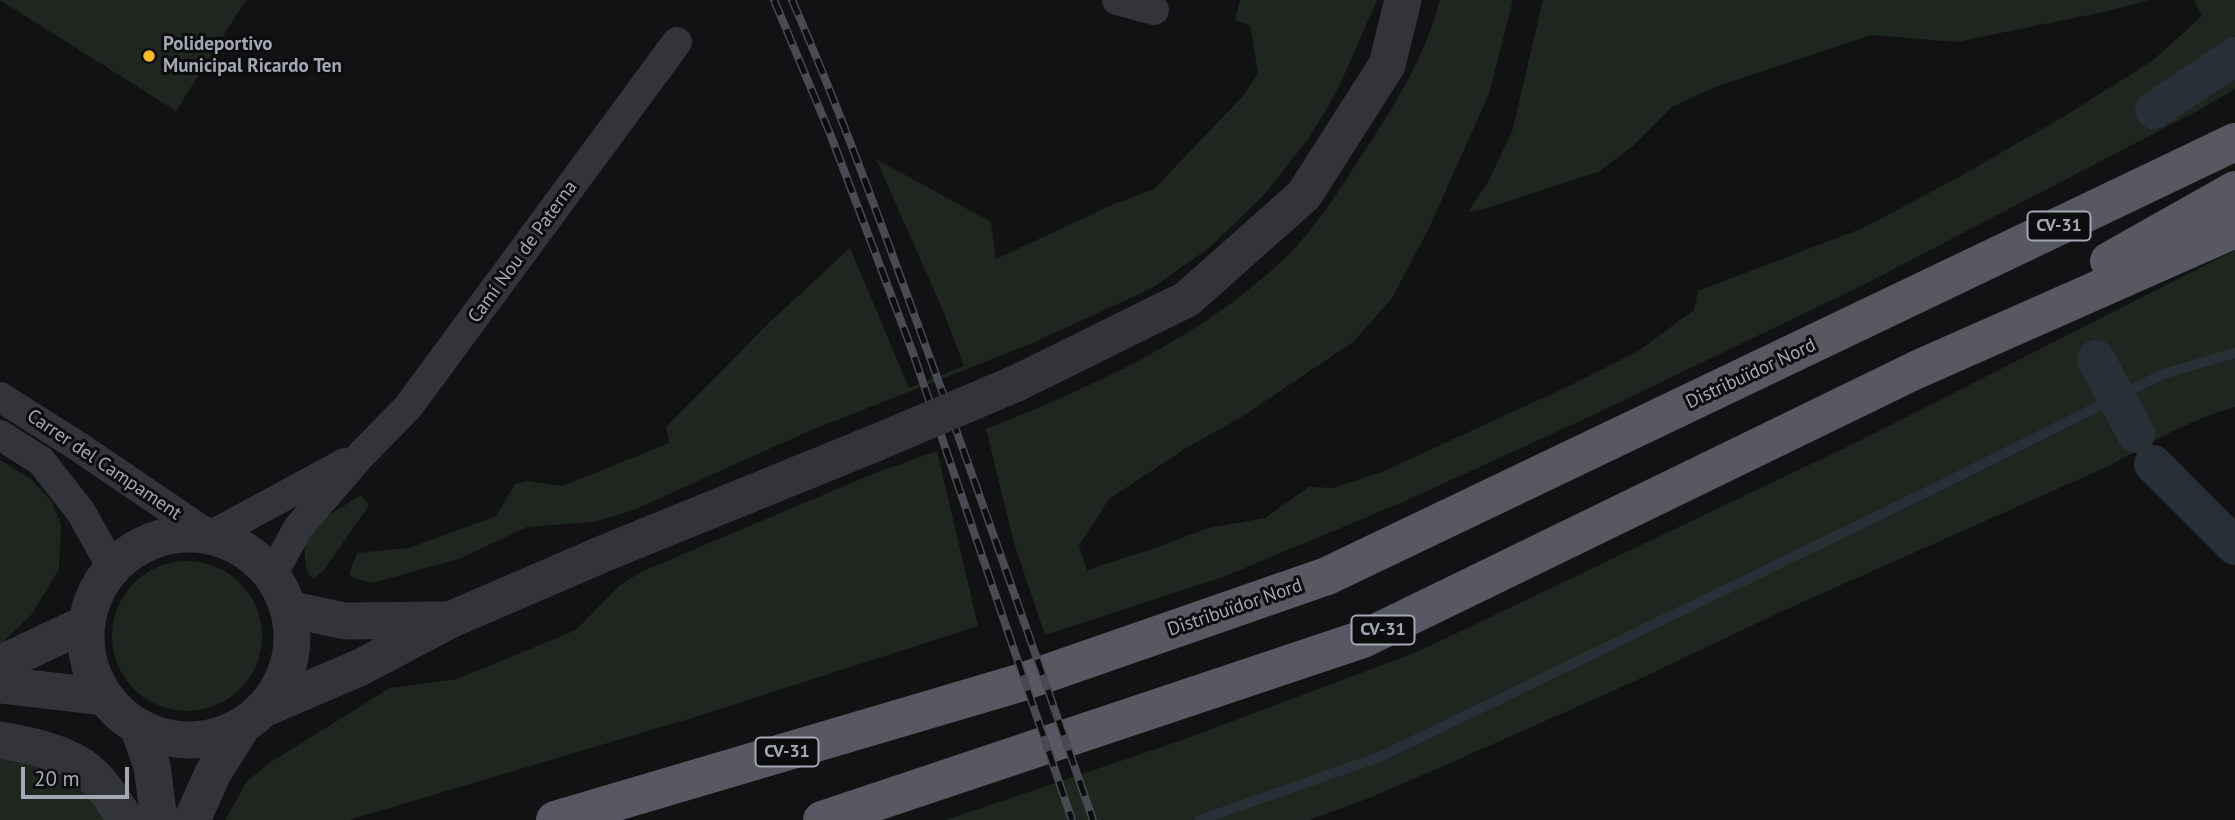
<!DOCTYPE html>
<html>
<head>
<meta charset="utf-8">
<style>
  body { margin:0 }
  #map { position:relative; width:2235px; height:820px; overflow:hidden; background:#121214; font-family:"PT Sans",sans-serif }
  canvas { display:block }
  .scale { position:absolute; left:21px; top:767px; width:108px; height:32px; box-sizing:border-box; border:4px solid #a3a8b5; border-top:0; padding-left:9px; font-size:21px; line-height:24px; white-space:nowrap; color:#a3a8b5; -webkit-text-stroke:5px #0d0d0f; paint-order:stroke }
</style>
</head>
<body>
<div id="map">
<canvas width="2235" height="820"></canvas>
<div class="scale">20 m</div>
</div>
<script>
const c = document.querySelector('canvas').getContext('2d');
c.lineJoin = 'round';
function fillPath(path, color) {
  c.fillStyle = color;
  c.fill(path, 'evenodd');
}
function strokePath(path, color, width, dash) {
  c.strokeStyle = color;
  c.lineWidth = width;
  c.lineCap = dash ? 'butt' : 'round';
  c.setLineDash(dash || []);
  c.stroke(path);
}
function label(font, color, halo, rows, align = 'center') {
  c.font = font + ' "PT Sans",sans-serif';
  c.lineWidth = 6;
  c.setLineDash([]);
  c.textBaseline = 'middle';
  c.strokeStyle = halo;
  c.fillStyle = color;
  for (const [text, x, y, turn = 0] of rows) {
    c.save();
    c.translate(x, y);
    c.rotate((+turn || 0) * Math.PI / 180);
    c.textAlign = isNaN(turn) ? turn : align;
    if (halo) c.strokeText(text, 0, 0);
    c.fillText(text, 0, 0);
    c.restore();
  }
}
fillPath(new Path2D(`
  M0 0H246L176 111Z
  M1240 0H1377L1338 89 1309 138 1264 195 1209 248 1152 288 1035 342 807 432 631 511 593 522 527 527 459 559 372 583 353 578 349 574 357 553 409 548 496 516 515 484 528 481 562 486 669 443 666 427 771 321 850 248 909 388 964 366 942 308 876 159 991 222 996 259 1114 204 1154 189 1244 95 1258 73 1250 26 1235 20Z
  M1440 0H1513L1489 94 1429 228 1392 298 1353 342 1240 418 1191 445 1109 499 1079 545 1087 570 1161 546 1208 528 1265 518 1309 487 1333 488 1384 471 1569 386 1638 351 1694 310 1698 291 1863 228 1959 177 2063 117 2152 61 2202 16 2194 0H2235V89L2201 109 1861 286 1591 416 1403 502 1223 577 1045 635 1014 543 986 429C1094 386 1200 339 1285 258 1317 227 1340 188 1364 152 1396 104 1425 56 1440 0Z
  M1543 0H2149L2104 12 1956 42 1872 35 1715 87 1672 107 1633 146 1598 172 1484 209 1468 212 1489 180 1512 132Z
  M2235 250V407C2190 419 2149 444 2109 466L1787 609 1633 682 1466 756 1372 797 1309 820H945L1177 742 1417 652 1857 442Z
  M937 451 978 626 695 717 349 820H225L247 781 271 762 390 688 457 679 576 630 620 585 643 571 875 473Z
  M0 460 31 479 52 502 61 525 59 569 32 614 0 645Z
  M361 495 369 504 368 507 324 570 313 579C307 573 306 566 305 558 301 526 338 510 361 495Z
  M112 636a75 75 0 1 1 150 0a75 75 0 1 1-150 0Z
  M0 758 38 765 76 784 109 820H0Z`), '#1e261f');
strokePath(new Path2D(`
  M1200 820 1382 756 1927 492 2163 374 2235 353`), '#283037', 10);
strokePath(new Path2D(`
  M2154 110 2235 56
  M2096 359 2136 434
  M2153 464 2235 546`), '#283037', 38);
strokePath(new Path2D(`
  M1117 0 1154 10
  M0 397 79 447 207 534
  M0 435 41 461 81 512 112 568
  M212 535 345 463
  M272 575 298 528 361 455 408 407 677 42`), '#333439', 30);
strokePath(new Path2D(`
  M1017 383 1187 299 1304 195 1387 65 1403 0
  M86 637a103 103 0 1 1 206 0a103 103 0 1 1-206 0Z
  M288 609 345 621 444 620
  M0 664 87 623
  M0 685 105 697
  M261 710 361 667 452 619 605 553 873 444
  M138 727 152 766 159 820
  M0 740C28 745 55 750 80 765 99 777 114 802 126 820
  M192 820 213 773 243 725`), '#333439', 37);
strokePath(new Path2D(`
  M2109 261 2235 190
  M555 820 1019 683 1327 576 2235 142
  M822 820 1363 639 1916 370 2235 229`), '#575861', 38);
const rail = new Path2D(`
  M774 0 831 136 913 353 1072 820
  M792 0C840 110 881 223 922 336 981 497 1037 658 1093 820`);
strokePath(rail, '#4a4b52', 8);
strokePath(rail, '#0d0d0f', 5, [16]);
strokePath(new Path2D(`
  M873 444 1017 383`), '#333439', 37);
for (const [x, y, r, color] of [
  [149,56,7,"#f6ba28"]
]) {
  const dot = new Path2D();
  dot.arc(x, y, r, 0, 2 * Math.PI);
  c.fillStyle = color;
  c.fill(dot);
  strokePath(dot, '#0d0d0f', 2.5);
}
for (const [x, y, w] of [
  [2059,226,63],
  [1383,630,63],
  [787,752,63]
]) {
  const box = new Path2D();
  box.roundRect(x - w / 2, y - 14.5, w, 29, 5);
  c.fillStyle = '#0d0d0f';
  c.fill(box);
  strokePath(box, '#a3a8b5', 2);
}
label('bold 18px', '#a3a8b5', null, [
  ["CV-31",2059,226],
  ["CV-31",1383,630],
  ["CV-31",787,752]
]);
label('bold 19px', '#a3a8b5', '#0d0d0f', [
  ["Polideportivo",163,45],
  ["Municipal Ricardo Ten",163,67]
], 'left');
label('19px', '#a3a8b5', '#0d0d0f', [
  ["Camí Nou de Paterna",523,252,-54],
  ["Distribuïdor Nord",1751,374,-25],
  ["Carrer del Campament",104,465,34],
  ["Distribuïdor Nord",1235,608,-19]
]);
</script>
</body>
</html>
